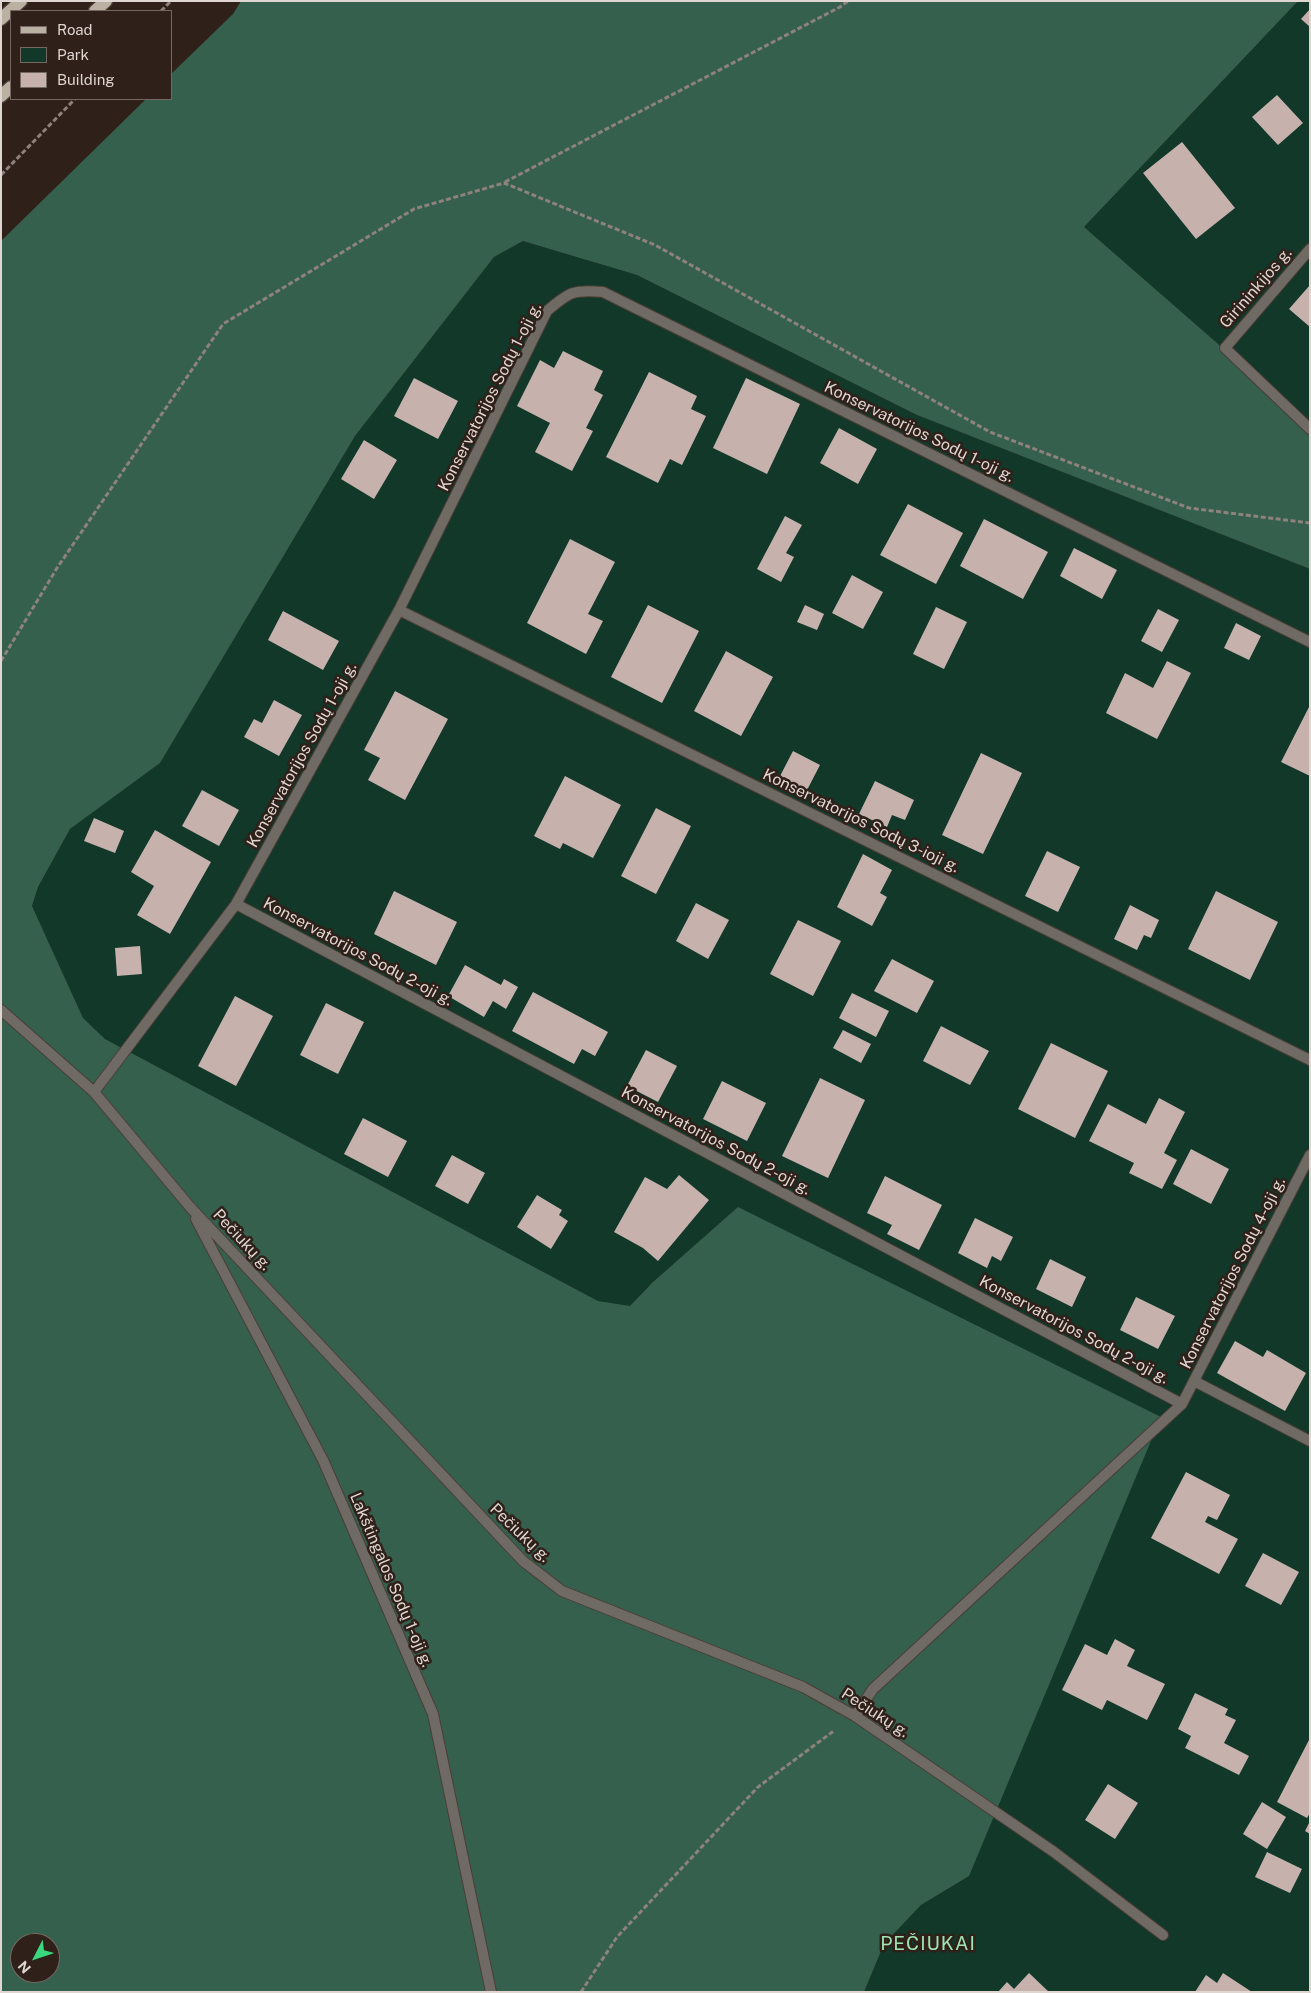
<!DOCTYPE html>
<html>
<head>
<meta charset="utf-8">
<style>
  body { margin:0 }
  #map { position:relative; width:1311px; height:1993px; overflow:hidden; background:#2f2019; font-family:"Public Sans",sans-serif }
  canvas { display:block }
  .frame { position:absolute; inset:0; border:2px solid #dfd5d1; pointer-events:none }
  .legend { position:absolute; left:10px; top:10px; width:162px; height:90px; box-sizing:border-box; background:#2f2019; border:1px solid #756863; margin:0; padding:6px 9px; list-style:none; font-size:15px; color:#dfd5d1 }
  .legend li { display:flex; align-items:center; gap:10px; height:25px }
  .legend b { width:25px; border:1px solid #756863 }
  .north { position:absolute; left:10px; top:1933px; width:50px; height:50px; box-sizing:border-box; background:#2f2019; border:1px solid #756863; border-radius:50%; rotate:229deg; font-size:14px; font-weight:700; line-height:20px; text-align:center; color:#dfd5d1 }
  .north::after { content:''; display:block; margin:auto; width:18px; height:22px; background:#3ad77f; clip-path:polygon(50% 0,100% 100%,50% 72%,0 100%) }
</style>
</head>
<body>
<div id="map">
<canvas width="1311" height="1993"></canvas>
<div class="frame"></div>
<ul class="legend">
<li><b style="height:6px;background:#bab1a3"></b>Road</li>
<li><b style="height:14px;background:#113829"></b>Park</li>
<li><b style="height:14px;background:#c7b1ad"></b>Building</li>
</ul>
<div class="north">N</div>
</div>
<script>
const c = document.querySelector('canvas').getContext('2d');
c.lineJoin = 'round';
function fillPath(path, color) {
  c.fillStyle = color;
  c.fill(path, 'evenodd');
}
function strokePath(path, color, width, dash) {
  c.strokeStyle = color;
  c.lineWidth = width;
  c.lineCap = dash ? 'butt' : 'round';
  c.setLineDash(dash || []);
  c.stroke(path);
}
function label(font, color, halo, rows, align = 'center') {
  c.font = font + ' "Public Sans",sans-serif';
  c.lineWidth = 5;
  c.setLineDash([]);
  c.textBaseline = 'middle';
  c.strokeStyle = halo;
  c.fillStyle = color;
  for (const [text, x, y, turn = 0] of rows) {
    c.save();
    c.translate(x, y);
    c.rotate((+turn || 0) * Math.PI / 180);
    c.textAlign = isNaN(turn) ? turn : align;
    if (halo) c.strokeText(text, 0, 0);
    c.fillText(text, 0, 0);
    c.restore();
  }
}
fillPath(new Path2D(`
  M1298 1H1310V424L1084 227Z
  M523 241 637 275 917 415 1310 569V1992H864L884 1944 921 1905 969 1876 738 1207 653 1282 630 1306 598 1301 105 1039 83 1019 32 906 38 887 70 829 160 763 355 436 494 257Z`), '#113829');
fillPath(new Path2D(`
  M241 1H1298L1084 227 1310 424V569L917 415 637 275 523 241 494 257 355 436 160 763 70 829 38 887 32 906 83 1018 105 1039 598 1301 630 1306 653 1282 738 1207 1161 1417 969 1876 921 1905 884 1944 864 1992H1V241L146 99H171V74L233 14ZM20 1943H50V1973H20Z`), '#35604e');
fillPath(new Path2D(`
  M1310 9V27L1301 19Z
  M1277 95 1303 123 1278 145 1252 117Z
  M1182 142 1235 208 1196 239 1143 173Z
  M1310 285V327L1289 309Z
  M563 351 603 371 594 390 603 395 586 428 593 431 572 471 535 452 550 423 517 406 540 360 554 368Z
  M649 372 697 396 691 409 706 416 682 465 670 459 658 483 606 457Z
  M414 378 458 401 438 439 394 416Z
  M746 378 800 404 767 474 713 448Z
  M839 428 877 449 858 484 820 463Z
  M364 440 397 460 374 499 341 479Z
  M908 504 963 533 936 584 880 555Z
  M785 516 802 525 786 553 794 557 781 582 757 569Z
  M984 519 1048 552 1023 599 960 566Z
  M570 539 615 562 588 614 603 621 586 654 527 623Z
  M1074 548 1117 570 1102 599 1060 576Z
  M852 575 883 592 863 629 832 613Z
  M648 605 699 631 662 703 611 677Z
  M805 605 824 614 817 630 797 622Z
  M936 607 967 622 944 669 913 654Z
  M1158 609 1179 620 1162 652 1141 641Z
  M283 611 339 641 323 670 268 640Z
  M1236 623 1261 636 1249 660 1224 648Z
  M726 651 773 677 741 736 694 711Z
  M1167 661 1191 673 1157 739 1106 713 1125 673 1153 688Z
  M395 691 448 719 405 800 368 780 380 758 364 750Z
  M274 700 302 715 279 756 244 737 254 719 262 723Z
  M1310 705V776L1281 762Z
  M793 751 820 765 806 792 779 778Z
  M981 753 1022 773 983 854 942 835Z
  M565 776 621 805 593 858 563 843 560 849 534 836Z
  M875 781 914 800 905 820 892 815 887 827 859 814Z
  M202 790 239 810 219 846 182 826Z
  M656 808 691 826 656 894 621 876Z
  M94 818 124 831 115 853 84 841Z
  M155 830 211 862 170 934 137 915 154 886 131 872Z
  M1047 851 1080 867 1058 912 1025 896Z
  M863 854 892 870 880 893 887 897 872 926 837 907Z
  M394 891 457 922 436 965 374 934Z
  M1216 891 1278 922 1250 980 1188 949Z
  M696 903 729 920 708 959 676 941Z
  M1130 905 1159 920 1151 938 1144 935 1137 950 1114 939Z
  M798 920 841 941 813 996 770 974Z
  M140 946 142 974 117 976 115 948Z
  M892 959 934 981 917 1013 874 991Z
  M465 965 501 985 504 979 518 987 506 1009 493 1001 484 1017 448 996Z
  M533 992 608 1032 595 1056 582 1049 574 1064 512 1031Z
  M852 993 889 1011 876 1037 839 1018Z
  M235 996 273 1016 236 1086 198 1066Z
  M326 1003 364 1022 338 1074 300 1055Z
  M941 1026 989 1051 970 1085 923 1061Z
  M843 1030 871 1044 861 1063 833 1048Z
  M1051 1043 1108 1071 1075 1138 1018 1109Z
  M646 1050 677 1066 658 1102 627 1086Z
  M820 1078 865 1100 828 1178 782 1156Z
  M722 1081 766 1103 747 1141 703 1119Z
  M1159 1098 1185 1112 1164 1153 1177 1160 1162 1189 1129 1173 1134 1163 1089 1141 1108 1104 1146 1124Z
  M363 1118 407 1141 388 1177 344 1154Z
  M1191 1149 1229 1169 1211 1204 1173 1184Z
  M452 1155 485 1173 468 1204 435 1186Z
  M679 1175 709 1200 658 1261 643 1248 614 1232 645 1177 667 1189Z
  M885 1176 942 1205 919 1250 887 1234 892 1225 867 1213Z
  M537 1195 562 1210 559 1215 568 1221 551 1249 517 1227Z
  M975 1218 1013 1237 1001 1261 992 1256 987 1268 958 1253Z
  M1050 1259 1086 1277 1072 1307 1036 1289Z
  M1136 1297 1175 1316 1158 1349 1120 1330Z
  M1235 1341 1263 1357 1267 1350 1306 1373 1285 1411 1217 1373Z
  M1186 1472 1230 1495 1217 1520 1208 1516 1205 1522 1238 1539 1219 1574 1151 1538Z
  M1263 1553 1299 1572 1281 1605 1245 1586Z
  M1115 1639 1135 1650 1127 1666 1165 1684 1147 1720 1107 1700 1102 1710 1062 1690 1085 1644 1107 1655Z
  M1195 1693 1228 1709 1225 1715 1236 1720 1224 1743 1249 1756 1239 1775 1185 1748 1191 1736 1178 1729Z
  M1310 1738V1813L1307 1818 1277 1802Z
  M1108 1784 1138 1803 1115 1839 1085 1820Z
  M1262 1802 1286 1817 1267 1849 1243 1834Z
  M1310 1821V1834L1305 1831Z
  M1267 1852 1302 1869 1290 1893 1255 1877Z
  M1029 1973 1049 1992H998L1007 1982 1014 1989Z
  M1223 1973 1252 1992H1195L1206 1975 1217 1983Z`), '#c7b1ad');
const street = new Path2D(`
  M1310 249 1225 348 1310 429
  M399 610 1310 1060
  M236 904 1182 1404
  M1 1010 94 1092 190 1207 523 1561 562 1591 803 1687 855 1716 1054 1852 1163 1935
  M94 1092 236 904 399 610 547 311C569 292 574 289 603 292L1310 642
  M196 1219 323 1460 433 1714 491 1992
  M1194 1381 1310 1441
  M855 1716 873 1689 1182 1404 1310 1155`);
const primary = new Path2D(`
  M95 11 106 1
  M1 19 21 1
  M1 96 11 87`);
strokePath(street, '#4b3d36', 12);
strokePath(primary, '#4b3d36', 15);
strokePath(new Path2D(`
  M161 11 171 1
  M1 175 75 99
  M505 182 840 7 848 1
  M1 661 57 568 223 324 414 209 504 183 655 245 990 432 1189 508 1310 523
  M581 1992 617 1937 758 1787 835 1730`), '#8e827c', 3, [5, 2.5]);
strokePath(street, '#6f6a63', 10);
strokePath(primary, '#bab1a3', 12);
label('16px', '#dfd5d1', '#2f2019', [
  ["Girininkijos g.",1256,288,-49],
  ["Konservatorijos Sodų 1-oji g.",490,397,-63],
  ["Konservatorijos Sodų 1-oji g.",919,432,26],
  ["Konservatorijos Sodų 1-oji g.",302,755,-61],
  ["Konservatorijos Sodų 3-ioji g.",861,821,26],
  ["Konservatorijos Sodų 2-oji g.",358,952,28],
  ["Konservatorijos Sodų 2-oji g.",716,1141,28],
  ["Pečiukų g.",242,1240,47],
  ["Konservatorijos Sodų 4-oji g.",1233,1273,-63],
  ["Konservatorijos Sodų 2-oji g.",1074,1330,28],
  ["Pečiukų g.",520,1533,44],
  ["Lakštingalos Sodų 1-oji g.",391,1580,67],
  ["Pečiukų g.",875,1713,33]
]);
c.letterSpacing = '1px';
label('19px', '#9ee5b3', '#2f2019', [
  ["PEČIUKAI",928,1944]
]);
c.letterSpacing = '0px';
</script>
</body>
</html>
